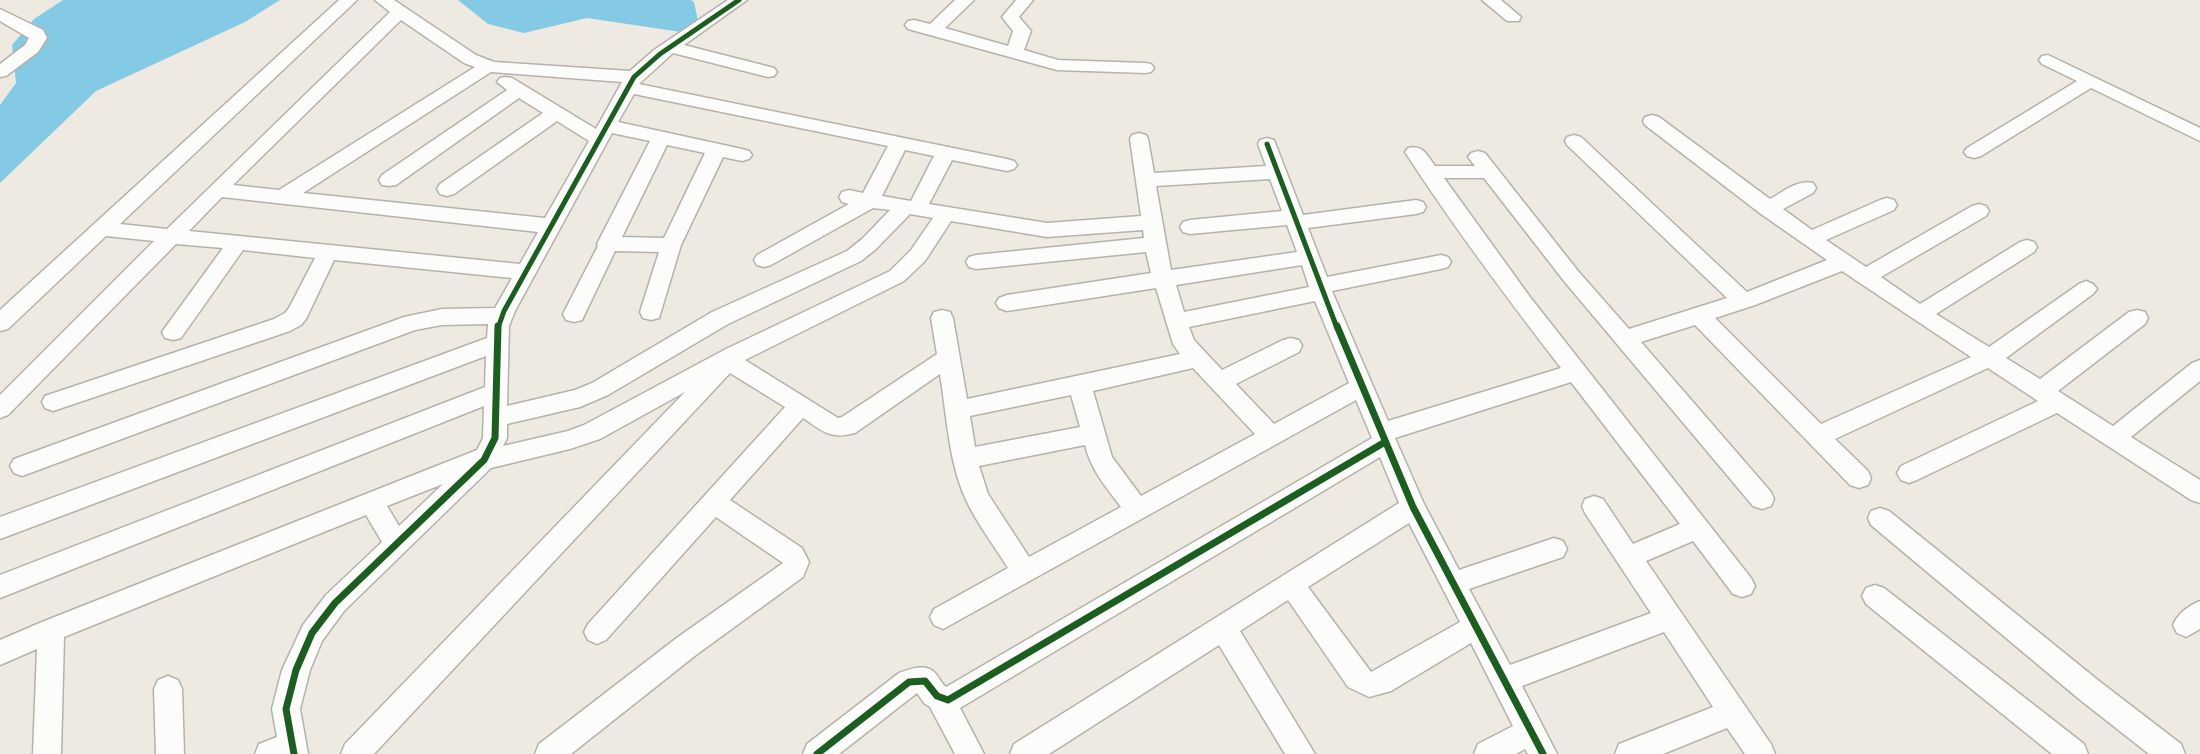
<!DOCTYPE html>
<html>
<head>
<meta charset="utf-8">
<style>
  body { margin:0 }
  canvas { display:block; background:#eeeae2 }
</style>
</head>
<body>
<canvas width="2200" height="754"></canvas>
<script>
const c = document.querySelector('canvas').getContext('2d');
c.lineJoin = 'round';
function fillPath(path, color) {
  c.fillStyle = color;
  c.fill(path, 'evenodd');
}
function strokePath(path, color, width, dash) {
  c.strokeStyle = color;
  c.lineWidth = width;
  c.lineCap = dash ? 'butt' : 'round';
  c.setLineDash(dash || []);
  c.stroke(path);
}
fillPath(new Path2D(`
  M63 0H280L245 22 96 91 0 183V105L16 83 12 45 34 19Z
  M458 0H691L694 2 701 35 587 18 524 33 488 24Z`), '#84cae4');
const street = new Path2D(`
  M339 0H357L120 224 167 229 390 12 375 0H394L476 55 494 62 630 71 654 50 728 0H747L684 45 774 68 777 72 774 76 768 77 673 53 639 84 1007 159 1014 161 1017 165 1014 169 1007 171 952 160 929 204 1047 223 1141 216 1130 139 1132 135 1139 133 1146 135 1148 139 1154 173 1266 166 1258 144 1260 140 1267 138 1274 140 1303 215 1416 200 1423 202 1426 207 1423 212 1416 214 1308 228 1327 277 1441 255 1448 257 1451 262 1448 267 1441 269 1332 291 1388 421 1561 368C1507 298 1453 226 1405 152L1408 148C1423 144 1427 155 1435 166H1475L1468 157 1471 153 1478 151 1485 153 1578 271 1629 329 1727 298 1567 145 1565 141 1567 137 1574 135 1581 137 1747 292 1827 260 1761 214 1645 125 1643 121 1645 117 1652 115 1659 117 1770 199C1783 192 1798 179 1813 183L1816 188 1813 193 1783 209 1812 230 1880 200 1887 198 1894 200 1897 205 1894 210 1826 240 1866 267 1972 206 1979 204 1986 206 1989 211 1986 216 1881 277 1920 304 2020 242 2027 240 2034 242 2037 247 2034 252 1936 314 1989 347 2079 284 2086 281 2093 284 2097 289 2093 294 2006 358 2040 379 2129 312 2137 310 2145 312 2148 318 2145 324 2058 391 2113 426 2192 363 2200 360V381L2131 437 2200 480V503L2191 500 2057 413 1917 480 1909 483 1901 480 1897 473 1901 466 2038 401 1988 368 1835 439 1868 471 1871 478 1868 485 1859 488 1850 485 1695 325 1641 342 1771 492 1774 499 1771 506 1762 509 1753 506 1564 281 1484 178H1444L1530 297 1751 578 1755 586 1751 594 1742 597 1733 594 1693 541 1646 561 1771 744 1775 754H1745L1727 728 1663 754H1615L1619 744 1713 707 1664 632 1522 686 1557 754H1528L1525 749 1516 754H1474L1478 744 1513 726 1471 643 1391 691 1369 697 1348 687 1288 600 1240 631 1315 754H1285L1219 645 1049 754H1010L1014 744 1399 503 1380 457 960 708 984 754H955L930 707 924 703 917 693 839 754H803L807 744 899 673C910 669 926 663 935 673 939 677 941 683 946 687L1372 438 1356 400 943 629 934 625 930 617 934 609 1008 568C992 542 970 515 960 485 948 450 946 411 940 374L855 433C831 440 822 431 803 418L730 500 802 548 809 562 803 577 696 655 571 754H535L539 744 678 637 783 563 716 517 606 640 597 644 588 640 584 632 588 624 785 407 730 373 374 754H341L345 744 685 392 600 439 570 449 491 468 344 611 322 641 310 670 300 709 308 754H255L259 744 277 737 272 709 282 670 303 625 326 595 382 542 366 515 64 637 61 754H33L37 649 0 665V640L42 622 477 450 483 438 484 406 0 598V575L485 387 486 356 0 539V517L487 338 488 324 442 325 415 330 22 476 14 473 10 466 14 459 404 317 442 309 495 308 512 278 334 260 306 319 301 325 290 331 53 411 45 408 42 402 45 396 274 319 285 313 289 308 315 258 243 250 181 338 173 340 165 338 162 332 223 248 176 244 8 415 0 418V395L154 241 106 236 8 329 0 331V310ZM401 20 464 63 475 67 279 190 233 185ZM491 72 622 82 596 129 512 78 506 77 500 78 497 82 507 90 382 175 379 180 382 185 389 186 396 185 519 98 543 113 440 184 437 189 440 194 447 196 454 194 557 121 589 141 545 218 303 193ZM634 94 888 146 863 193 849 190 842 192 839 197 842 202 849 204 757 255 754 260 757 265 764 267 771 265 873 208 890 210 862 239 847 251 712 312 592 383 575 390 507 406 509 326 515 311 612 133 650 141 597 244 598 246 563 314 566 320 574 322 582 320 615 251 659 252 640 312 643 318 651 320 659 318 681 245 723 157 742 161 749 159 752 155 749 151 742 149 618 122ZM667 145 705 153 664 238 622 237ZM905 150 934 156 911 201 882 196ZM1270 179 1282 211 1190 220 1183 222 1180 227 1183 232 1190 234 1287 225 1297 252 1171 270 1156 186ZM222 197 538 232 520 264 189 231ZM910 214 933 218 911 250 890 271 726 349 584 425 568 431 503 446 507 438V424L580 407 608 395 728 324 861 261 876 249ZM951 221 1047 237 1143 230 1144 238 976 255 969 257 966 262 969 267 976 269 1146 252 1151 273 1007 295 999 298 996 303 999 308 1007 311 1156 288 1173 344 1180 354 967 399 953 318 950 312 942 310 934 312 931 318 937 354 842 417 838 418 745 360 904 281 925 261ZM1302 265 1309 287 1184 312 1176 285ZM1842 271 1971 357 1821 424 1715 318 1755 305ZM1315 301 1349 383 1274 424 1236 384 1299 352 1302 346 1299 340 1291 338 1283 340 1222 370 1194 340 1189 327ZM1193 368 1255 434 1141 496 1112 457 1093 391ZM1571 382 1680 524 1633 544 1603 499 1594 496 1585 499 1582 506 1585 513 1651 613 1510 665 1469 589 1563 557 1567 549 1563 541 1554 538 1459 570 1424 504 1395 438ZM1071 395 1080 427 975 447 970 416ZM1085 445C1091 470 1106 487 1121 507L1029 557 988 494 979 466ZM443 484 399 526 387 506ZM1409 523 1460 622 1371 672 1308 587Z
  M955 0H974L945 28 1008 46 1013 31 1002 17 1016 0H1033L1019 17 1031 31 1024 50 1058 60 1145 63 1151 64 1154 68 1151 72 1145 73 1057 70 908 29 905 25 908 21 914 20 930 24Z
  M1482 0H1501L1521 17 1519 21H1507Z
  M0 9 43 30 47 38 38 52 6 76 0 77V64L25 45 29 38 0 21Z
  M2048 55 2200 128V141L2091 88 1981 156 1974 158 1967 156 1964 152 1967 148 2077 81 2042 64 2039 60 2042 56Z
  M1880 508 1889 511 2099 681 2181 744 2185 754H2149L2079 699 1871 525 1868 518 1871 511Z
  M1875 585 1884 588 2084 744 2088 754H2052L1866 604 1862 596 1866 588Z
  M2200 601V629L2186 637 2177 633 2173 625C2178 613 2188 606 2200 601Z
  M168 676 178 680 182 689 184 754H156L154 689 158 680Z`);
strokePath(street, '#b5b2ac', 3);
fillPath(street, '#fcfcfb');
strokePath(new Path2D(`
  M1267 144 1337 328
  M498 328 504 311 634 77 660 54 739 0`), '#1b5e20', 5);
strokePath(new Path2D(`
  M1337 326 1413 507 1543 754
  M294 754 286 709 296 670 312 633 335 603 484 460 495 438 498 326
  M817 754 909 682 925 681 937 696 948 700 1385 442`), '#1b5e20', 7);
</script>
</body>
</html>
